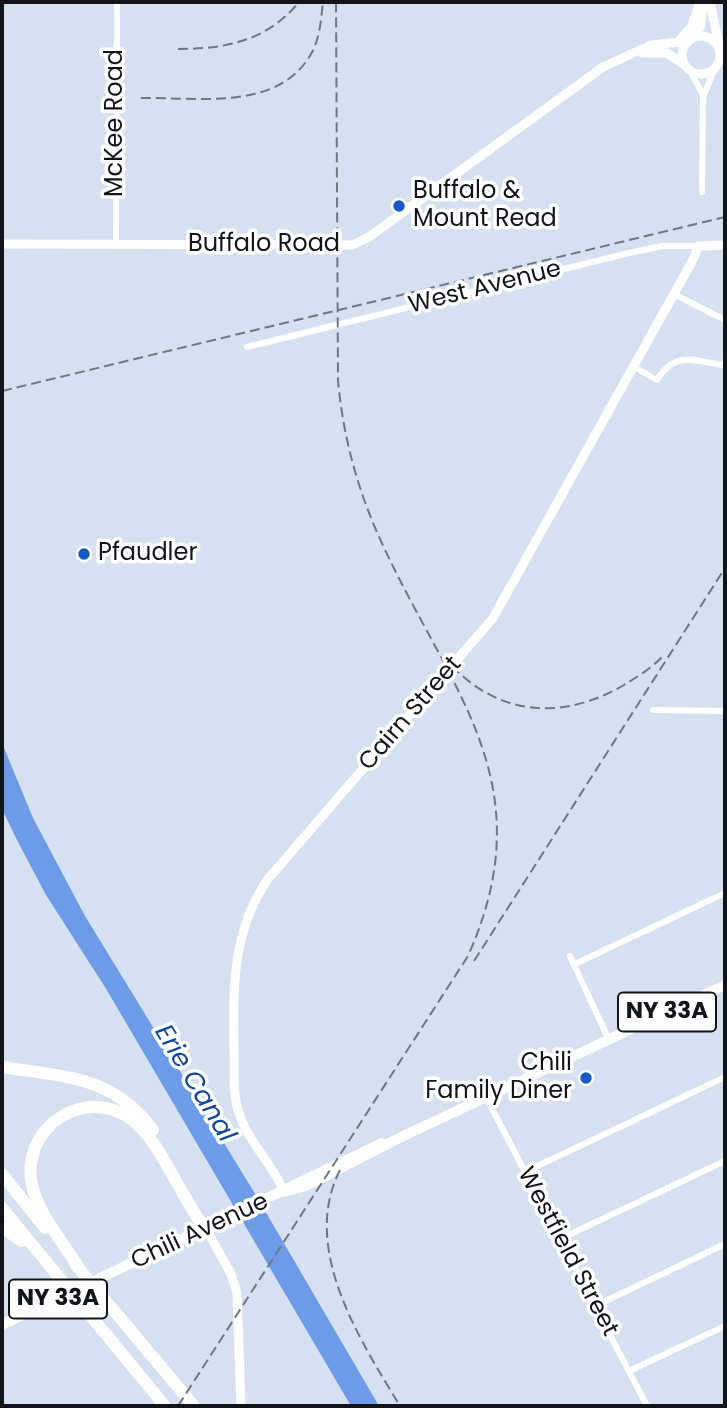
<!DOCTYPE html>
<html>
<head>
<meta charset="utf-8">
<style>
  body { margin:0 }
  #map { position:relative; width:727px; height:1408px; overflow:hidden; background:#d5e0f0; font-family:Poppins,sans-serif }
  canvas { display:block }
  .frame { position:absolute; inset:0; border:4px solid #11151a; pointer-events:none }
</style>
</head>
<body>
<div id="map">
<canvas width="727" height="1408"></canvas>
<div class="frame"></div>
</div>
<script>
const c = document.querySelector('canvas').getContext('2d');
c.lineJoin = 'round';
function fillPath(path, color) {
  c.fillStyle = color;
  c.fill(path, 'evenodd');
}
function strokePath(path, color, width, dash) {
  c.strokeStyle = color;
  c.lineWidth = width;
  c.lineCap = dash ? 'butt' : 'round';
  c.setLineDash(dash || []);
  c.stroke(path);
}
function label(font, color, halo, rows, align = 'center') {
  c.font = font + ' Poppins,sans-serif';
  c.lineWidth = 7;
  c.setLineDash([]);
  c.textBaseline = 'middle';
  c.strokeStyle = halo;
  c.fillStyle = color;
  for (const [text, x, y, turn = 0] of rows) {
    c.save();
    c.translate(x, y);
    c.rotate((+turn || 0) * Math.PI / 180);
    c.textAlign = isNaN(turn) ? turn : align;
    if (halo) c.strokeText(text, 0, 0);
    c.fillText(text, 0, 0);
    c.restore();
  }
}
fillPath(new Path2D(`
  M2 743 33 818 85 916 254 1192 379 1406H351L105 987 46 895 17 840 2 809Z`), '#6d9be7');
strokePath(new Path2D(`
  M689 69 703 95
  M702 192 703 97 715 68
  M116 244 117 2
  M674 294 725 320
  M247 347 629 253 662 246H698
  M634 367 657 380C675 350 694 361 723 365L725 361
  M653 710 725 711
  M570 956 609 1040
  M575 964 725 893
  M486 1097 647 1406
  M525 1172 725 1077
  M560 1239 725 1161
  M595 1306 725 1244
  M629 1371 725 1326`), '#fff', 6);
strokePath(new Path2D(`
  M710 2 719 45
  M682 55a19 19 0 1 1 38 0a19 19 0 1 1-38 0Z
  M689 40 700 28 703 7
  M679 41 692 26 700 2
  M642 53H667L683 64
  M2 244 352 245 369 237 603 67 651 45 689 41
  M284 1192C273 1164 248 1142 239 1113 232 1093 235 1070 234 1049 233 988 232 931 268 879L493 618 694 258 698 246 725 245
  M206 1229 231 1274 237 1293 241 1406`), '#fff', 9);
strokePath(new Path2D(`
  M284 1192 306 1186 399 1138 725 985
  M2 1325 382 1143`), '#fff', 10);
strokePath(new Path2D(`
  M2 1067C64 1077 112 1075 153 1130
  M2 1174 45 1228
  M2 1208 165 1406
  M2 1227 21 1241
  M75 1264 194 1406
  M79 1268C63 1242 39 1215 32 1185 20 1128 84 1085 131 1119 160 1139 181 1199 206 1229`), '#fff', 12);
strokePath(new Path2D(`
  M178 49C226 49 267 41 299 2
  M141 98C197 97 278 112 311 54 320 39 321 19 323 2
  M2 391 725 217
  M452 666C501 717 564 720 624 685 637 677 652 668 663 656
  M474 961 725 568
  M340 1170C300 1248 360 1340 400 1406
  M178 1406 468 956C546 781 449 691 380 539 357 488 343 436 338 380L336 2`), '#6f7781', 2, [10, 5]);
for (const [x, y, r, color] of [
  [399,206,7,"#1559c4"],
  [84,554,7,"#1559c4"],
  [586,1078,7,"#1559c4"]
]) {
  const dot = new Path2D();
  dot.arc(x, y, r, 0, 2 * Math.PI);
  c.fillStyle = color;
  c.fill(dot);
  strokePath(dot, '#fff', 2.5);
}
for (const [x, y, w] of [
  [667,1012,98],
  [58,1299,98]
]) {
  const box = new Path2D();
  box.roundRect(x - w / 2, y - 19.5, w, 39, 5);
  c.fillStyle = '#fff';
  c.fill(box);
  strokePath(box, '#11151a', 2);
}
label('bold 23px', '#11151a', null, [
  ["NY 33A",667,1012],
  ["NY 33A",58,1299]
]);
label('24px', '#11151a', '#fff', [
  ["McKee Road",116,123,-90],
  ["Buffalo Road",264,245],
  ["West Avenue",485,288,-14],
  ["Cairn Street",411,714,-49],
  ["Chili Avenue",200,1232,-25],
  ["Westfield Street",567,1252,62]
]);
label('24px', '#11151a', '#fff', [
  ["Buffalo &",413,192],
  ["Mount Read",413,220],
  ["Pfaudler",98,554],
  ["Chili",572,1064,"right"],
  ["Family Diner",572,1092,"right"]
], 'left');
label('italic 26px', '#11489f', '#fff', [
  ["Erie Canal",194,1084,59]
]);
</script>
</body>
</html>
